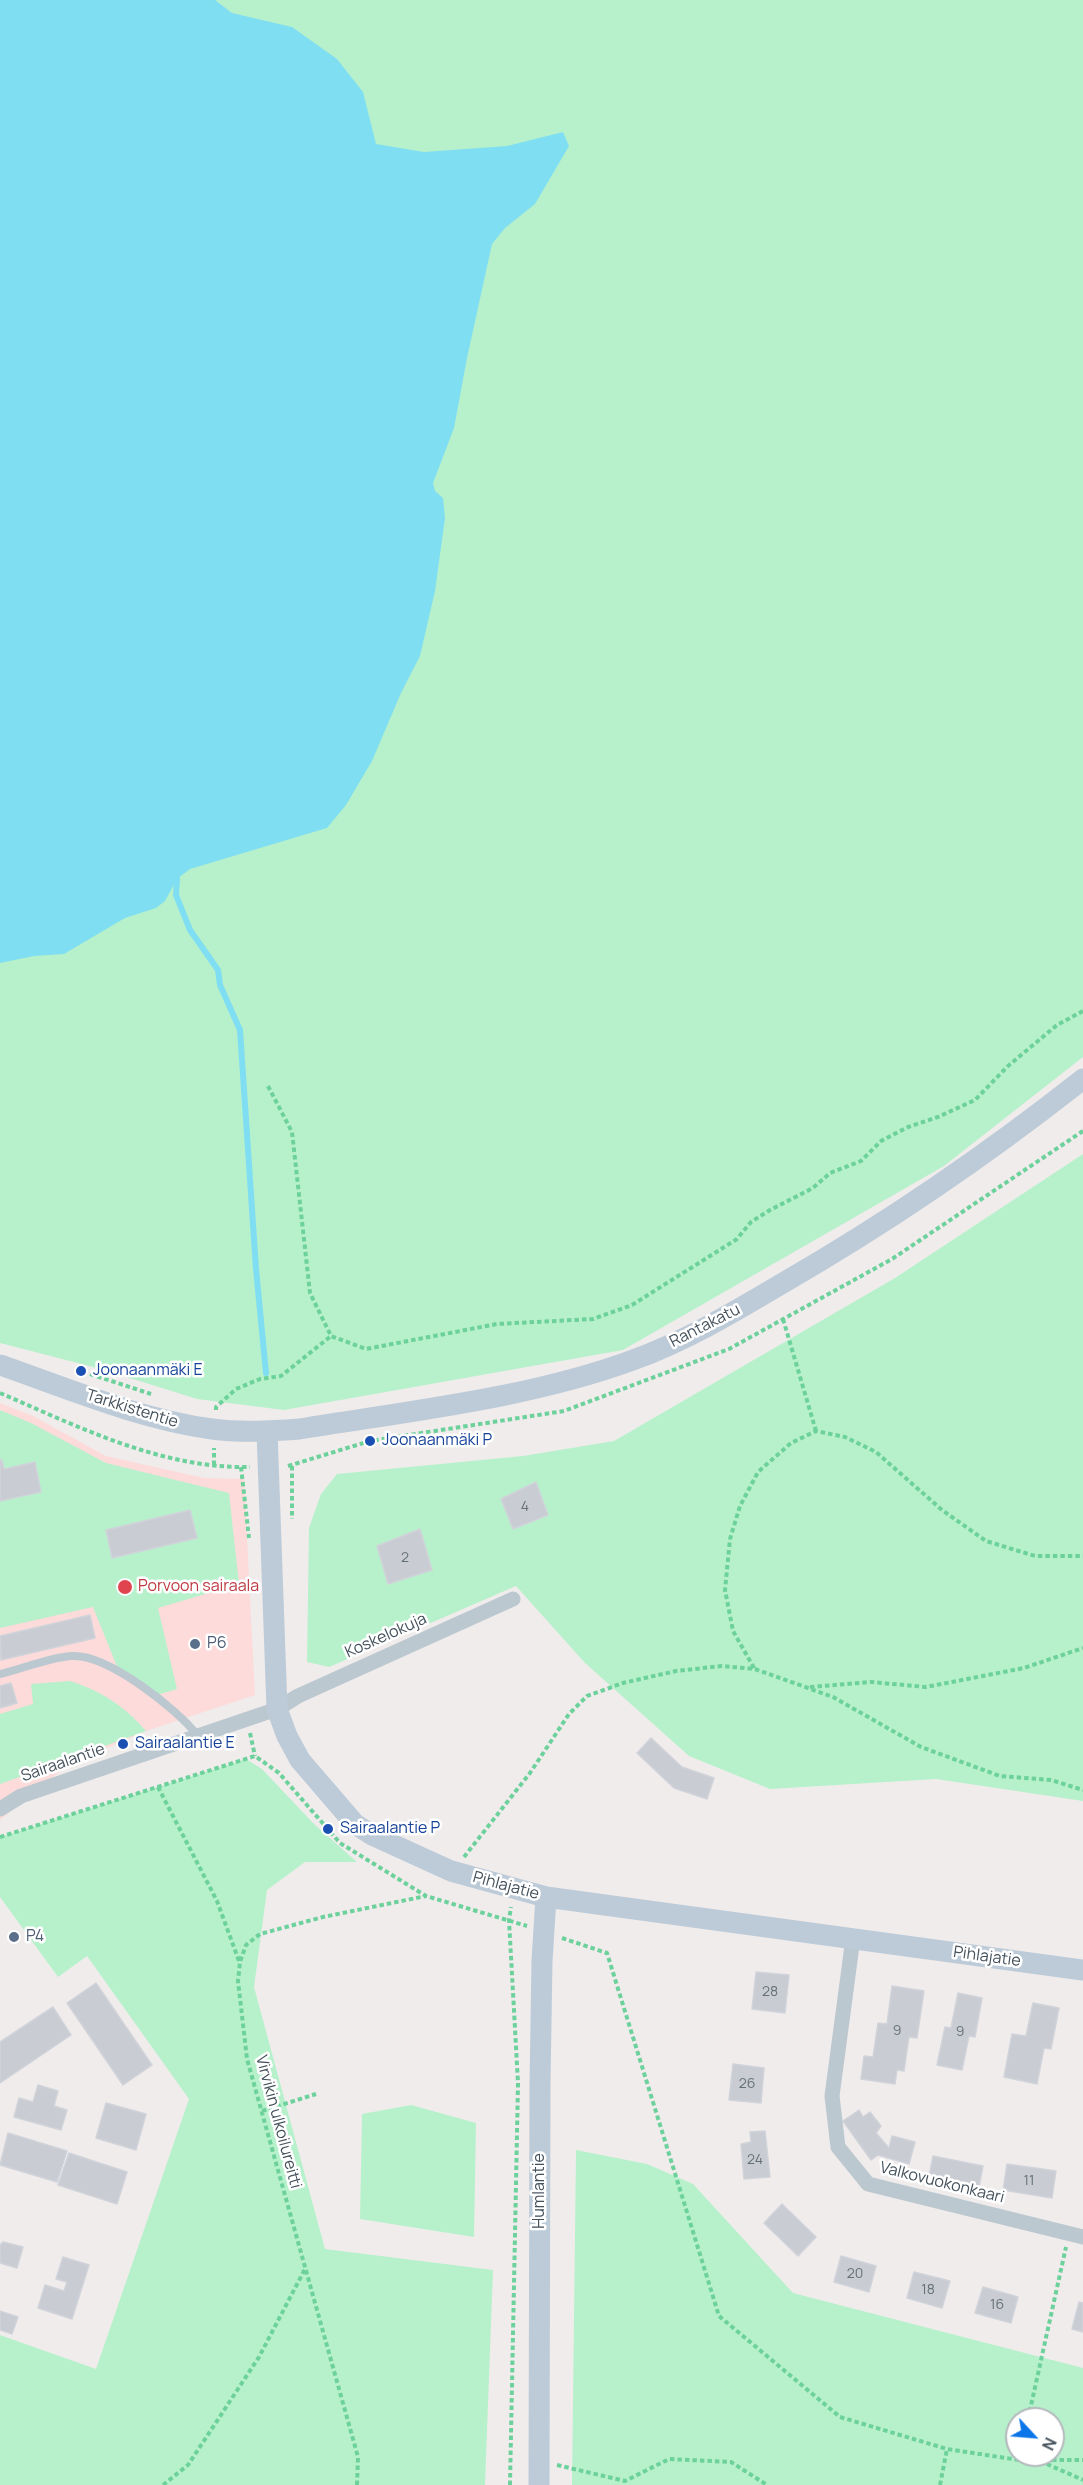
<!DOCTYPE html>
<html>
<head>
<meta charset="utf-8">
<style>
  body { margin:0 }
  #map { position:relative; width:1083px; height:2485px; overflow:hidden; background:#f0ecec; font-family:Manrope,sans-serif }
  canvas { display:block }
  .north { position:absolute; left:1005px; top:2407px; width:60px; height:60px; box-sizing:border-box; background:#fff; border:2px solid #b4b9bd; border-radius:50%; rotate:116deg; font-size:16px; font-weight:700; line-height:24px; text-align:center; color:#44515b }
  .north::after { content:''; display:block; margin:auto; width:21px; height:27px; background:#0c76e9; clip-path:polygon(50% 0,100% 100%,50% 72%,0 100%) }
</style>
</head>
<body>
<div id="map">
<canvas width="1083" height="2485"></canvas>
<div class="north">N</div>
</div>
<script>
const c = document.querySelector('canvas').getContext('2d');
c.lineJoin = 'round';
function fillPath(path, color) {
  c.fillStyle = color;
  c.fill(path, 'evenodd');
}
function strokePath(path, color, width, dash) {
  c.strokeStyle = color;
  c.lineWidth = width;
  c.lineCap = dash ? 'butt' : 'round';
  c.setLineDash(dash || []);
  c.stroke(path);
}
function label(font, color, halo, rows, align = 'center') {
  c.font = font + ' Manrope,sans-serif';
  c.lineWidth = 5;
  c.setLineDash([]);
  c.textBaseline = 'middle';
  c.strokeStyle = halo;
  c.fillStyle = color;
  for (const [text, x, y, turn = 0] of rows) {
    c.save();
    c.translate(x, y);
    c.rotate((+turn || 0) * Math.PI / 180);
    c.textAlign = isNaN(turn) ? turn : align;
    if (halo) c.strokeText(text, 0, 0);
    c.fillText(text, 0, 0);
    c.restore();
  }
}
fillPath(new Path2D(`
  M0 1403 33 1416 106 1456 204 1478 244 1479 255 1695 146 1731 68 1765 0 1820Z`), '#fcdbda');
fillPath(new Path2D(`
  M0 0H1083V1057L944 1166 623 1350 284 1410 197 1399 101 1369 0 1343Z
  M1083 1154V1801L936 1779 770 1789 689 1756 585 1663 516 1586 329 1667 307 1662 309 1528 321 1494 337 1474 523 1456 614 1441 895 1278Z
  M0 1410 31 1423 106 1463 229 1493 239 1584 158 1608 177 1689 153 1696 118 1669 93 1607 0 1628Z
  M70 1681C103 1692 123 1705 146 1731L0 1784V1714L33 1704 31 1684Z
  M246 1759 262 1769 314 1824 357 1862H305L267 1890 254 1987 325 2249 493 2270 485 2485H0V2335L96 2369 189 2099 87 1956 58 1977 0 1897V1837Z
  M411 2105 476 2123 474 2237 360 2219 362 2114Z
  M576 2150 647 2164 693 2184 793 2293 1083 2368V2485H572ZM1017 2419H1053V2455H1017Z`), '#b7f1cb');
fillPath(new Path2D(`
  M0 0H215L232 13 292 27 337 59 363 92 376 144 424 152 507 146 563 132 569 146 535 204 505 228 492 244 467 358 454 428 433 483 435 491 443 498 445 518 435 591 420 656 401 693 372 761 346 805 327 828 190 869 177 879 165 901 156 908 125 918 64 954 34 956 0 963Z`), '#80def2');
strokePath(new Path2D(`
  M177 879 176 895 190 930 218 970 220 985 240 1030 256 1269 266 1373`), '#80def2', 6);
const building = new Path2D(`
  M0 1460H2L4 1469 35 1462 41 1492 0 1501Z
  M536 1482 548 1515 513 1529 501 1499Z
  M190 1510 197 1538 112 1558 106 1530Z
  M420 1529 432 1570 388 1584 377 1546Z
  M90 1615 95 1638 1 1660 0 1636Z
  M11 1683 17 1703 0 1708V1686Z
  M651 1738 682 1767 714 1778 707 1799 674 1788 637 1753Z
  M756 1972 789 1975 785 2013 752 2009Z
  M96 1983 152 2065 123 2085 67 2003Z
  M892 1986 924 1991 917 2038 909 2037 904 2071 897 2070 895 2084 861 2079 864 2056 873 2057 878 2023 887 2024Z
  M958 1993 982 1998 975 2037 969 2036 962 2070 937 2065 945 2027 951 2028Z
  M1033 2003 1059 2008 1051 2049 1044 2048 1037 2084 1004 2077 1012 2034 1026 2036Z
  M53 2007 71 2035 0 2083V2042Z
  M733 2064 764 2068 761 2103 729 2100Z
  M38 2085 58 2091 54 2106 67 2110 61 2130 14 2117 19 2098 33 2102Z
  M106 2103 146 2114 136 2150 96 2138Z
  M859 2110 863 2117 870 2112 881 2126 876 2133 889 2148 892 2136 915 2142 909 2164 878 2155 871 2160 843 2121Z
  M765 2131 770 2177 744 2179 741 2144 751 2142 750 2132Z
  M8 2133 67 2151 57 2182 0 2165Z
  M69 2153 127 2172 117 2204 58 2185Z
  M933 2156 983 2166 978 2192 928 2182Z
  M1007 2164 1056 2171 1052 2198 1003 2190Z
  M782 2204 816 2237 798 2256 764 2223Z
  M3 2242 23 2247 17 2268 0 2263V2245Z
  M841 2256 876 2266 869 2292 834 2282Z
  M63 2257 89 2265 72 2319 38 2308 45 2285 64 2291 67 2282 56 2279Z
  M914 2272 950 2281 942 2308 907 2298Z
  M983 2287 1018 2297 1011 2323 975 2313Z
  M1079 2302 1083 2303V2332L1072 2329Z
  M0 2311 18 2317 12 2334 0 2330Z`);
fillPath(building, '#c9ccd2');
strokePath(building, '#d0d3d9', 1.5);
strokePath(new Path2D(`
  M268 1086 292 1132 310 1293 331 1336 366 1349 497 1324 593 1319 632 1305 737 1239 751 1222 770 1210 813 1188 830 1173 861 1161 881 1141 908 1127 938 1117 975 1100 1008 1066 1057 1025 1083 1011
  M783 1319 816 1431
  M90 1374 151 1394
  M0 1393C79 1427 162 1469 250 1467
  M216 1410V1407L236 1389 260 1379 281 1376 331 1336
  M214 1465V1448
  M288 1466 370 1441 564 1411 729 1349 892 1259 1083 1131
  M292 1466V1519
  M241 1467 249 1538
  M754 1668 733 1631 725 1590 730 1539 740 1506 758 1472 791 1443 816 1431 845 1437 876 1452 942 1510 986 1541 1035 1556H1083
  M810 1687 871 1682 926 1687 1024 1668 1083 1648
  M250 1733 255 1756
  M158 1787 217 1901 239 1961
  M0 1837 255 1756 279 1773 340 1843 426 1896 527 1926
  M464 1857 530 1773 569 1714 587 1696 623 1683 676 1671 722 1666 755 1669 833 1697 921 1747 1000 1776 1051 1780 1083 1790
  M562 1938 607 1953 719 2316 840 2417 947 2449 1019 2460H1083
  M262 2111 316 2094
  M1028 2419 1066 2247
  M1040 2461 1083 2480
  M557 2465 625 2481 669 2459 731 2462 767 2485
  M163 2485 188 2465 259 2357 305 2269
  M357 2485 358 2457 247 2059 238 1981 240 1962 246 1945 260 1934 323 1917 426 1896
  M510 2485 518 2083 509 1920 511 1907
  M940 2485 947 2449`), '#6dd19c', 4, [4.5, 3]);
strokePath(new Path2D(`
  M0 1674C22 1669 50 1657 72 1656 108 1654 177 1709 198 1736`), '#bcc8d0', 8);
strokePath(new Path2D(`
  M0 1809 21 1796 277 1709 298 1696 513 1599
  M853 1938 832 2096 838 2147 868 2184 1083 2237`), '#bcc8d0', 15);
strokePath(new Path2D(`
  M0 1365C69 1389 139 1419 212 1429 241 1433 271 1431 300 1429 409 1411 530 1398 633 1360 686 1341 734 1312 783 1283 887 1223 988 1154 1083 1079
  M267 1431 277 1709 287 1736 300 1760 355 1824 372 1835 451 1871 546 1897 1083 1970
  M539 2485 540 2083 542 1961 546 1897`), '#bdcbd8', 21);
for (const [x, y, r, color] of [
  [81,1371,6,"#1a4fb4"],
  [370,1441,6,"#1a4fb4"],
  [125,1587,8,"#e0444e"],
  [195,1644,6,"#5c6f8a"],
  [123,1744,6,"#1a4fb4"],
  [328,1829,6,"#1a4fb4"],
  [14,1937,6,"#5c6f8a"]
]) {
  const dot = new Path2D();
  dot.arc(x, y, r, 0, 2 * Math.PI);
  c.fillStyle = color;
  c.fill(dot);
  strokePath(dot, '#fff', 2);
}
label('14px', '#657079', null, [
  ["4",525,1507],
  ["2",405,1558],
  ["28",770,1992],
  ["9",897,2031],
  ["9",960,2032],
  ["26",747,2084],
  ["24",755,2160],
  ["11",1029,2181],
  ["20",855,2274],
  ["18",928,2290],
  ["16",997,2305]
]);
label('16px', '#44515b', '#fff', [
  ["Rantakatu",705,1326,-27],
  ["Tarkkistentie",132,1409,17],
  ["Koskelokuja",386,1636,-24],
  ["Sairaalantie",63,1763,-19],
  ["Pihlajatie",506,1886,15],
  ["Pihlajatie",987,1957,8],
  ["Virvikin ulkoilureitti",278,2122,75],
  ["Valkovuokonkaari",942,2183,14],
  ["Humlantie",540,2191,-90]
]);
label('16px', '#164399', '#fff', [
  ["Joonaanmäki E",93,1371],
  ["Joonaanmäki P",382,1441],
  ["Sairaalantie E",135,1744],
  ["Sairaalantie P",340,1829]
], 'left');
label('16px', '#be3a42', '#fff', [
  ["Porvoon sairaala",138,1587]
], 'left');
label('16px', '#4e5e75', '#fff', [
  ["P6",207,1644],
  ["P4",26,1937]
], 'left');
</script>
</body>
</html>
